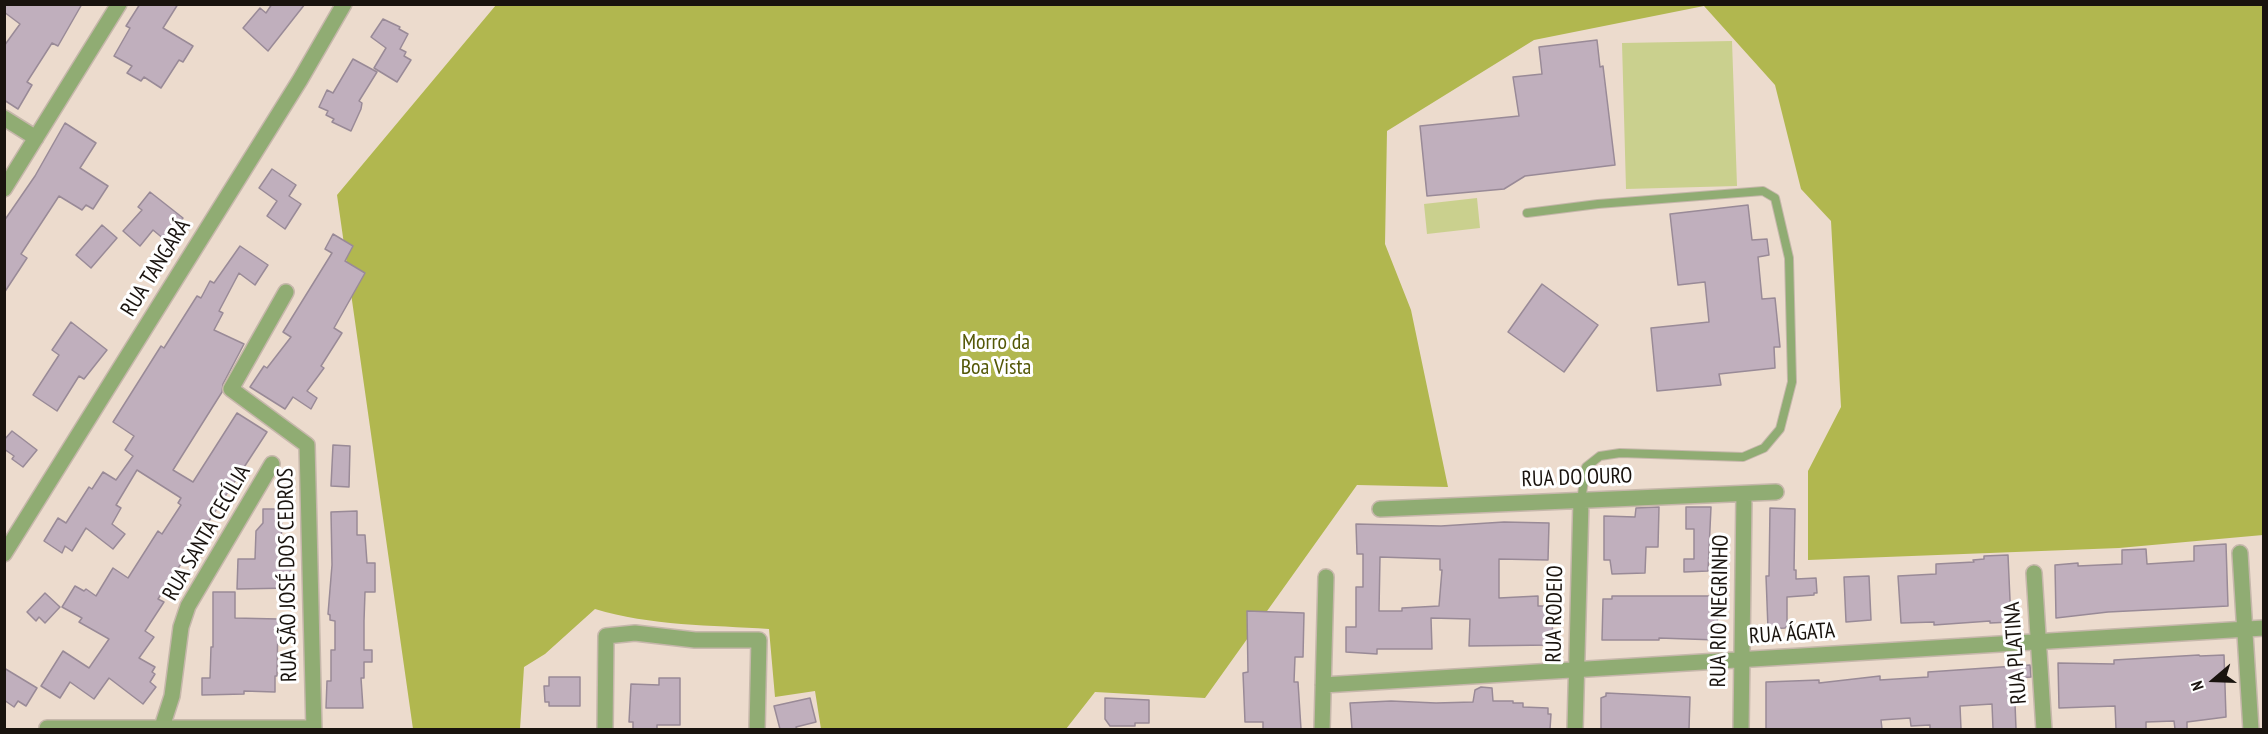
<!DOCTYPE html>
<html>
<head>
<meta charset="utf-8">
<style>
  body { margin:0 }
  #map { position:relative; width:2268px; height:734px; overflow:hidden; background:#ecdbcd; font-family:"PT Sans Narrow",sans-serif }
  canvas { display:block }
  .frame { position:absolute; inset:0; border:6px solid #19130e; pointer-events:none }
  .north { position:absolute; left:2184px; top:650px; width:60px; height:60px; -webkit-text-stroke:4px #fff; paint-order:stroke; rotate:251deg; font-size:16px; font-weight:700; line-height:24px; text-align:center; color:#19130e }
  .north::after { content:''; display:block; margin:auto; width:21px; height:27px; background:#19130e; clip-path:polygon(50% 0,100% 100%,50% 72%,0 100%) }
</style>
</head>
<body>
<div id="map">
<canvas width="2268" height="734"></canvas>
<div class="frame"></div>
<div class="north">N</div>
</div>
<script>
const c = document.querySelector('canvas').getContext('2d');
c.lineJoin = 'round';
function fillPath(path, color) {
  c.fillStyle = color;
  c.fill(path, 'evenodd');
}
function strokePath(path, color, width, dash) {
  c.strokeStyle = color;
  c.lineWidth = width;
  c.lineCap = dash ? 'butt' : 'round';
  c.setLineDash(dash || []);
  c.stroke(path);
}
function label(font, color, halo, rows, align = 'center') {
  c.font = font + ' "PT Sans Narrow",sans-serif';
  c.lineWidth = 6;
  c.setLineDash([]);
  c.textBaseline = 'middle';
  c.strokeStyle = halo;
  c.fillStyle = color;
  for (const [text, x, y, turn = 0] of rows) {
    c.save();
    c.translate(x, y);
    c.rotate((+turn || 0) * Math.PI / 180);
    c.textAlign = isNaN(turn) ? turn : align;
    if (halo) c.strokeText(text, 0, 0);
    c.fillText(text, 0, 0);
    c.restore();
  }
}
fillPath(new Path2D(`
  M1732 41 1737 186 1626 189 1622 43Z
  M1477 198 1480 228 1427 234 1424 204Z`), '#cad08e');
fillPath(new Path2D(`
  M496 5H2263V535L2119 548 1808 560V471L1841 407 1831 221 1801 189 1775 85 1704 6 1534 40 1387 131 1385 244 1411 310 1448 487 1357 485 1205 698 1095 692 1066 729H821L815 691 775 697 769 629C712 625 650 626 595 609L545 654 524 667 520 729H413L337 195Z`), '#b1b74f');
const building = new Path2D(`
  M4 4H82L58 46 52 43 27 82 32 85 18 109 4 100V46L20 24 4 12Z
  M140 4H178L163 28 193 46 183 62 179 60 161 88 144 77 141 81 127 73 132 66 114 56 130 28 126 26Z
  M272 4H305L268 51 243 28 260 8 266 13Z
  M383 19 400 27 399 29 408 34 400 49 406 52 404 56 411 60 397 82 374 68 386 48 371 37Z
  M1597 40 1600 67 1603 66 1615 165 1525 176 1504 189 1427 196 1420 126 1519 116 1513 77 1542 74 1539 47Z
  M353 59 377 72 359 101 362 103 361 109 351 131 332 122 334 119 326 115 328 111 319 107 327 90 333 93Z
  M65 123 96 143 80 168 108 186 93 209 86 205 82 210 59 196 21 254 27 258 4 293V221L35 176Z
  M272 169 296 185 289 196 301 204 285 229 267 216 277 201 259 188Z
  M150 192 183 218 165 240 153 230 140 246 123 231 142 210 138 207Z
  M1748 205 1752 240 1767 239 1769 255 1758 257 1762 299 1775 298 1780 347H1774L1775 368 1719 374 1721 385 1657 391 1651 328 1709 322 1705 282 1678 285 1670 214Z
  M102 225 117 238 91 268 76 255Z
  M333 234 353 246 345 261 365 273 334 328 342 333 321 366 324 368 307 391 317 398 311 409 293 397 285 409 250 387 264 366 267 368 291 337 283 332 332 253 325 249Z
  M240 246 268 265 255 285 239 273 219 311 223 313 214 330 244 344 223 384 222 392 173 470 193 482 237 413 267 432 158 599 164 602 145 631 154 637 139 658 155 667 152 672 155 674 150 682 156 687 143 704 109 678 94 699 70 682 60 698 41 686 63 651 89 668 109 639 79 622 82 618 62 607 75 586 84 591 86 589 96 596 113 568 128 578 158 531 162 534 181 505 178 503 181 498 137 470 116 505 121 508 112 524 125 534 113 549 86 528 72 551 65 546 62 553 44 541 58 518 66 523 89 487 92 489 103 472 116 480 133 456 125 450 134 436 113 422 161 346 164 348 197 296 201 298 210 281 214 283Z
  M1542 284 1598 325 1564 372 1508 332Z
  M71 322 107 350 84 379 79 376 57 411 33 395 59 355 52 350Z
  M12 431 37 450 23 467 12 459 14 456 4 449V440Z
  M333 445 350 446 349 487 331 486Z
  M1659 507 1658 547H1646L1645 573 1612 574 1610 560H1604V516L1635 517 1636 508Z
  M1686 507H1711L1708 571 1684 572V559H1694V529H1686Z
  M1770 508 1795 509 1794 570H1796V579L1816 578 1817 593H1814V595L1787 597V626L1785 628 1768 629 1766 576H1769Z
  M263 509H282L281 560H291L290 588 237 589 238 559H255L256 531 263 523Z
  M357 511V535H365L367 563H375V592H365L364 621V650H372V662H364V678H361L363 708H326L327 681H331V650H335V621L330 620V615L328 614 332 565 331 512Z
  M1504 522 1549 523 1548 560 1499 559V598L1538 596V606H1553L1552 645 1469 646 1470 619 1431 618 1432 649H1377V654L1346 652V627H1356V587H1363V554H1357L1356 524 1441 526ZM1380 557 1440 559V570H1442L1439 606 1402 608V611H1379Z
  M2226 544 2228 606 2108 612 2056 618 2055 565 2078 563V566L2122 564V550L2146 549 2147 564 2194 561V546Z
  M2008 555 2011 622 1990 623V621L1934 625V622L1901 623 1898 576 1936 574V564L1974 562 1973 560 1984 559V556Z
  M1869 576 1871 620 1846 622 1844 577Z
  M213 592H235V618L278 619 277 676H275V692L244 691V694L202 695V678H210L211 647H213Z
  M45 593 60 607 45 623 39 617 36 621 27 612Z
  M1612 596H1718L1717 640 1659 638V640H1602L1603 599H1612Z
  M1247 611 1304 613 1303 657H1295L1294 682H1298L1301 729H1263V722H1245L1243 673 1248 672Z
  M2199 655 2200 656 2224 655 2226 717 2187 722V729H2175L2174 721 2146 722V729H2116L2115 706 2059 708 2058 663 2114 664V660Z
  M2030 665 2031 677 2014 678 2016 729H1993L1992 704 1960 706 1961 729H1930V725L1911 726 1910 718 1881 720 1882 729H1766V682L1819 680V683L1880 676V680L1928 677V672Z
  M4 668 37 688 26 706 18 701 14 707 4 700Z
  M549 677H580V706H549V702H545L544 686H549Z
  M659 678H680V725H657V729H633V722H629L631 684 659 685Z
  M1481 687 1492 688 1493 701H1513V703H1523V707L1548 708V714H1551L1550 729H1352L1350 703 1391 701 1436 703 1473 702 1475 690Z
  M1606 693 1690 697 1689 729H1601V698L1606 696Z
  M810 698 816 722 796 727 797 729H780L774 706Z
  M1105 698 1149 700V723H1135V726H1110L1105 719Z`);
fillPath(building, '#c0afbd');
strokePath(building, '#998a97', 1.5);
const service = new Path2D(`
  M1527 213 1598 204 1763 191 1775 198 1789 258 1792 382 1780 429 1764 448 1743 457 1620 453 1600 456 1586 467 1581 501`);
const minor = new Path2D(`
  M4 118 36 138
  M4 189 119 4
  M286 292 231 389 307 445 314 730
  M1380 509 1776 492
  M2240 553 2251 730
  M4 554 300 80 344 4
  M2034 573 2044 730
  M1323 685 2264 628
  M47 728H314
  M161 730 172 696 181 627 188 606 272 464
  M605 730 606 636 635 633 695 640H759L757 730
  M1322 730 1326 577
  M1575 730 1581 501
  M1741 730 1744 494`);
strokePath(service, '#c6b7ab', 10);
strokePath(minor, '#c6b7ab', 18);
strokePath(service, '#90ac73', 8);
strokePath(minor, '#90ac73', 15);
label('22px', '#19130e', '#fff', [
  ["RUA TANGARÁ",156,268,-58],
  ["RUA DO OURO",1577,478,-2],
  ["RUA SANTA CECÍLIA",207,533,-60],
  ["RUA SÃO JOSÉ DOS CEDROS",288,575,-91],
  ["RUA RIO NEGRINHO",1720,611,-89],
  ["RUA RODEIO",1555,614,-89],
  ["RUA ÁGATA",1792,634,-4],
  ["RUA PLATINA",2016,653,-94]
]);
label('22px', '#545807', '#fff', [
  ["Morro da",996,343],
  ["Boa Vista",996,368]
]);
</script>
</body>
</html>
